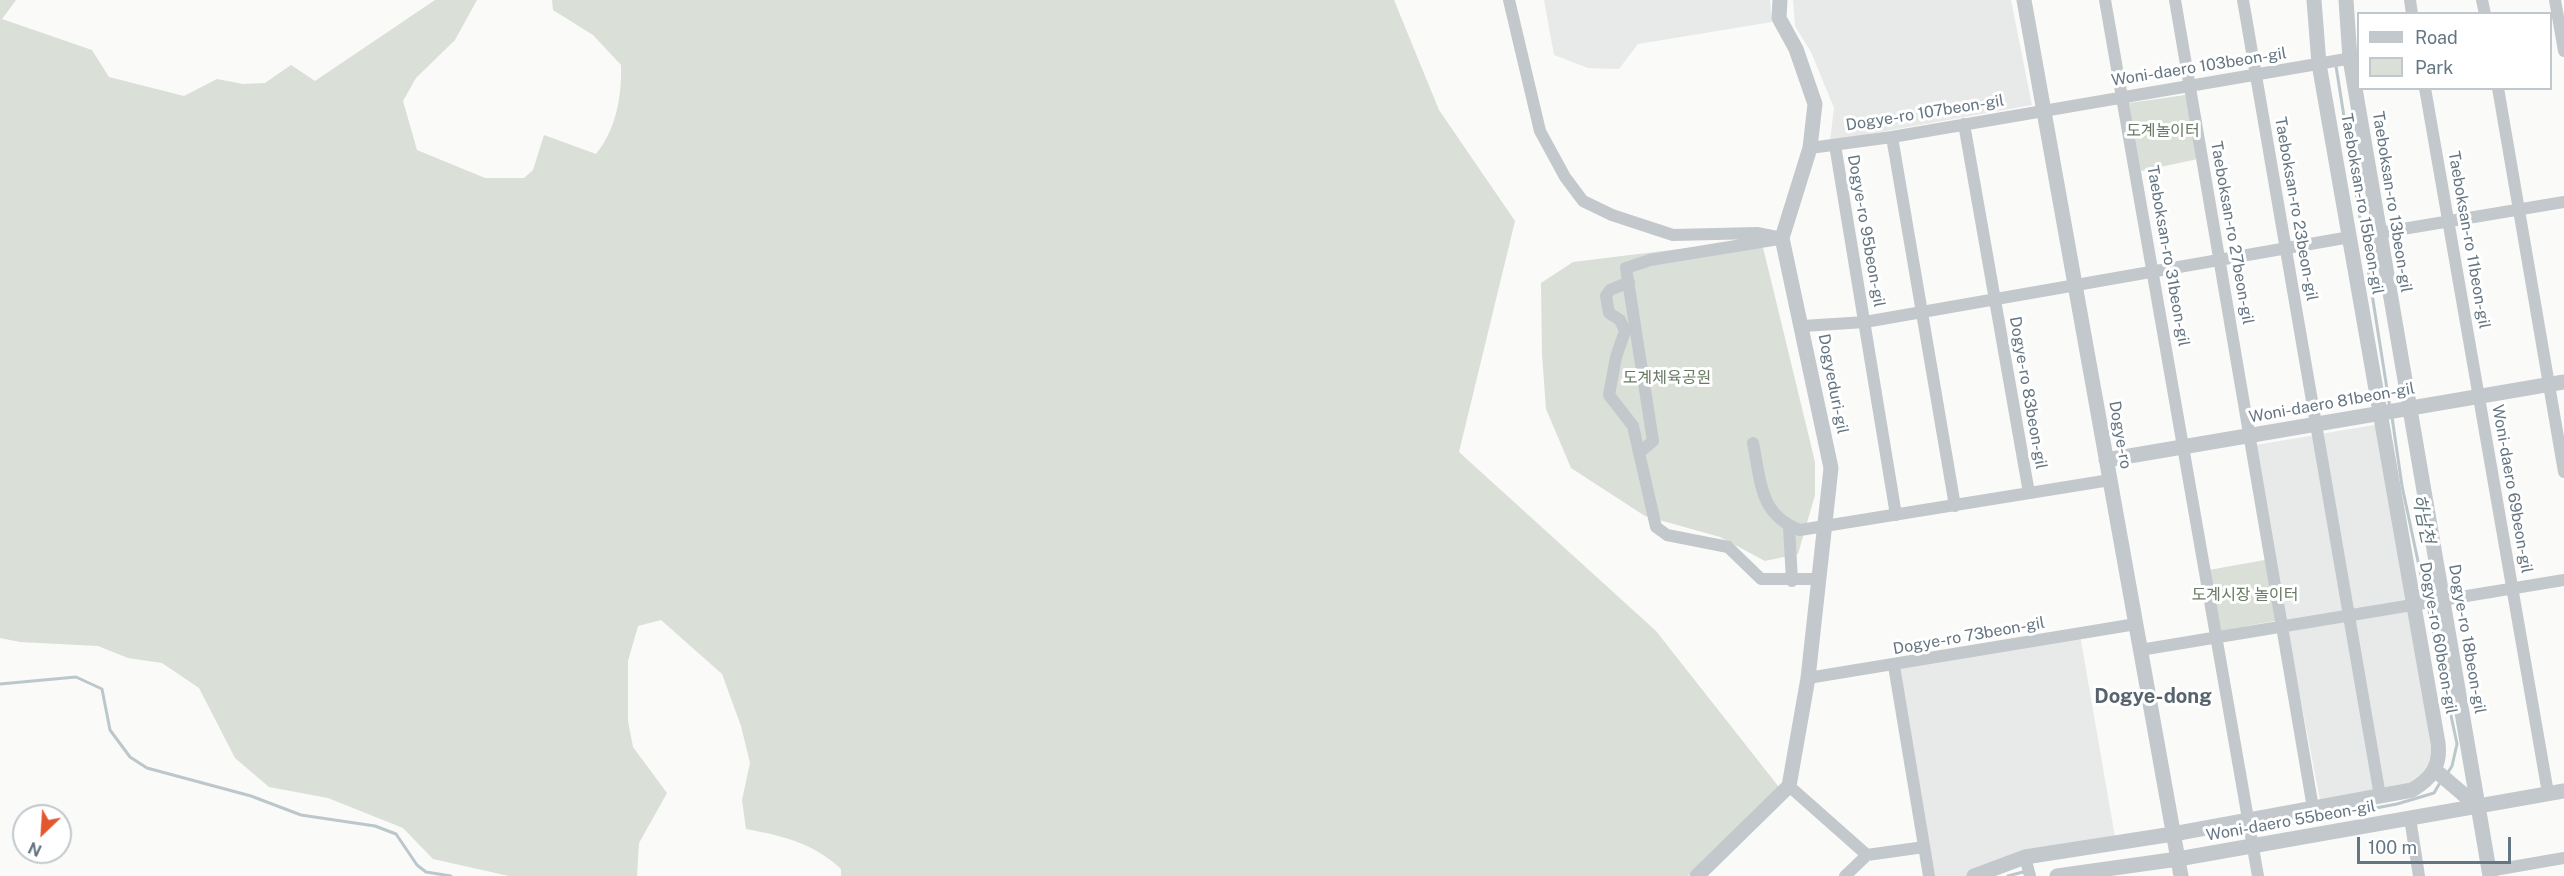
<!DOCTYPE html>
<html>
<head>
<meta charset="utf-8">
<style>
  body { margin:0 }
  #map { position:relative; width:2564px; height:876px; overflow:hidden; background:#fafaf8; font-family:"Public Sans",sans-serif }
  canvas { display:block }
  .legend { position:absolute; left:2357px; top:12px; width:195px; height:78px; box-sizing:border-box; background:#fff; border:2px solid #c1c8cd; margin:0; padding:8px 10px; list-style:none; font-size:18px; color:#657683 }
  .legend li { display:flex; align-items:center; gap:12px; height:30px }
  .legend b { width:30px; border:2px solid #c1c8cd }
  .north { position:absolute; left:12px; top:804px; width:60px; height:60px; box-sizing:border-box; background:#fff; border:2px solid #c1c8cd; border-radius:50%; rotate:205deg; font-size:16px; font-weight:700; line-height:24px; text-align:center; color:#657683 }
  .north::after { content:''; display:block; margin:auto; width:21px; height:27px; background:#e4572e; clip-path:polygon(50% 0,100% 100%,50% 72%,0 100%) }
  .scale { position:absolute; left:2357px; top:837px; width:154px; height:27px; box-sizing:border-box; border:3px solid #657683; border-top:0; padding-left:8px; font-size:18px; line-height:21px; white-space:nowrap; color:#657683; -webkit-text-stroke:4px #fff; paint-order:stroke }
</style>
</head>
<body>
<div id="map">
<canvas width="2564" height="876"></canvas>
<ul class="legend">
<li><b style="height:8px;background:#c3c8cc"></b>Road</li>
<li><b style="height:16px;background:#dadfd7"></b>Park</li>
</ul>
<div class="north">N</div>
<div class="scale">100 m</div>
</div>
<script>
const c = document.querySelector('canvas').getContext('2d');
c.lineJoin = 'round';
function fillPath(path, color) {
  c.fillStyle = color;
  c.fill(path, 'evenodd');
}
function strokePath(path, color, width, dash) {
  c.strokeStyle = color;
  c.lineWidth = width;
  c.lineCap = dash ? 'butt' : 'round';
  c.setLineDash(dash || []);
  c.stroke(path);
}
function label(font, color, halo, rows, align = 'center') {
  c.font = font + ' "Public Sans","Noto Sans KR",sans-serif';
  c.lineWidth = 6;
  c.setLineDash([]);
  c.textBaseline = 'middle';
  c.strokeStyle = halo;
  c.fillStyle = color;
  for (const [text, x, y, turn = 0] of rows) {
    c.save();
    c.translate(x, y);
    c.rotate((+turn || 0) * Math.PI / 180);
    c.textAlign = isNaN(turn) ? turn : align;
    if (halo) c.strokeText(text, 0, 0);
    c.fillText(text, 0, 0);
    c.restore();
  }
}
fillPath(new Path2D(`
  M1544 0H1770L1772 22 1638 44 1619 69 1588 68 1554 55Z
  M1793 0H2011L2032 105 1830 141 1834 108 1811 52 1795 26Z
  M2380 424 2434 767 2411 783 2320 800 2287 629 2256 445Z
  M2079 629 2116 843 1974 876H1929L1894 666Z`), '#e8e9e9');
fillPath(new Path2D(`
  M0 0H16L2 19 92 50 109 77 184 96 217 79 243 84 265 83 291 65 315 81 435 0H477L455 40 416 78 403 101 417 150 485 178H524L533 170 544 135 596 154C616 130 622 96 621 65L593 35 553 10 552 0H1394L1439 110 1515 221 1459 452 1656 631 1782 791 1688 876H841V869C813 843 784 836 746 829L742 800 750 763 741 726 722 674 661 620 638 626 628 661V721L633 747 667 793 639 843 637 876H509L433 859 403 828 328 798 269 787 235 758 199 688 162 663 128 658 98 646 20 642 0 638Z
  M2185 95 2198 159 2141 171 2129 103Z
  M1761 239 1815 462V495L1798 554 1765 561 1720 537 1645 516 1571 468 1546 409 1542 354 1541 283 1573 262Z
  M2270 559 2280 620 2220 631 2209 570Z`), '#dadfd7');
strokePath(new Path2D(`
  M2336 66 2390 408
  M2392 417 2402 486 2426 599
  M2428 606 2457 744 2452 766 2447 774
  M0 684 76 677 102 689 110 730 130 757 147 768 251 796 301 815 375 826 396 834 417 865 426 872 451 876
  M2258 830 2397 804 2434 793 2441 781
  M2008 876 2023 872`), '#bbc7cb', 3);
strokePath(new Path2D(`
  M1509 0 1540 131 1565 177 1583 201 1612 215 1673 235 1757 233 1782 238
  M2105 0 2258 876
  M2175 0 2313 808
  M2243 0 2380 796
  M2410 0 2412 14
  M2482 0 2485 14
  M2555 0 2564 51
  M2425 88 2548 793
  M2498 88 2564 472
  M1964 124 2029 493
  M1892 137 1955 506
  M1835 145 1896 515
  M1810 148 1892 137 2358 57
  M2379 233 2564 202
  M1629 282 1610 290 1606 296 1609 313 1620 320 1625 331 1616 357 1609 395 1633 426 1656 527 1667 535 1728 547 1761 579H1818
  M1803 326 1865 322 2350 237
  M1753 443C1761 481 1759 515 1800 530L2110 480
  M1639 453 1653 441 1626 268 1650 260 1779 239
  M1789 526 1792 581
  M2140 650 2564 580
  M1894 666 1929 876
  M1808 678 2136 624
  M1789 786 1867 855
  M2410 818 2419 876
  M2025 857 2030 876
  M2489 871 2564 858
  M1845 876 1867 855 1924 847`), '#c3c8cc', 12);
strokePath(new Path2D(`
  M2024 0 2181 876
  M2346 0 2350 59 2490 876
  M2106 460 2564 382
  M2435 770 2477 806
  M1697 876 1789 786 1808 678 1831 468 1782 238 1810 148 1815 104 1796 49 1779 18 1780 0
  M1974 876 2025 857 2173 834 2412 790C2431 779 2441 766 2438 743L2319 64 2314 0
  M2057 876 2178 859 2564 791`), '#c3c8cc', 15);
label('16px', '#657683', '#fff', [
  ["Woni-daero 103beon-gil",2199,67,-9],
  ["Dogye-ro 107beon-gil",1925,113,-9],
  ["Taeboksan-ro 13beon-gil",2392,202,81],
  ["Taeboksan-ro 15beon-gil",2362,204,80],
  ["Taeboksan-ro 23beon-gil",2296,209,80],
  ["Dogye-ro 95beon-gil",1866,231,80],
  ["Taeboksan-ro 27beon-gil",2232,233,80],
  ["Taeboksan-ro 11beon-gil",2469,240,80],
  ["Taeboksan-ro 31beon-gil",2168,256,80],
  ["Dogyeduri-gil",1833,384,79],
  ["Dogye-ro 83beon-gil",2028,393,80],
  ["Woni-daero 81beon-gil",2332,403,-10],
  ["Dogye-ro",2120,435,80],
  ["Woni-daero 69beon-gil",2512,489,80],
  ["Dogye-ro 73beon-gil",1969,636,-10],
  ["Dogye-ro 60beon-gil",2438,638,80],
  ["Dogye-ro 18beon-gil",2467,639,80],
  ["Woni-daero 55beon-gil",2291,821,-10]
]);
label('16px', '#687a64', '#fff', [
  ["도계놀이터",2163,131],
  ["도계체육공원",1667,378],
  ["도계시장 놀이터",2245,595]
]);
label('italic 18px', '#60757c', '#fff', [
  ["하남천",2423,519,78]
]);
label('bold 20px', '#57646e', '#fff', [
  ["Dogye-dong",2153,697]
]);
</script>
</body>
</html>
